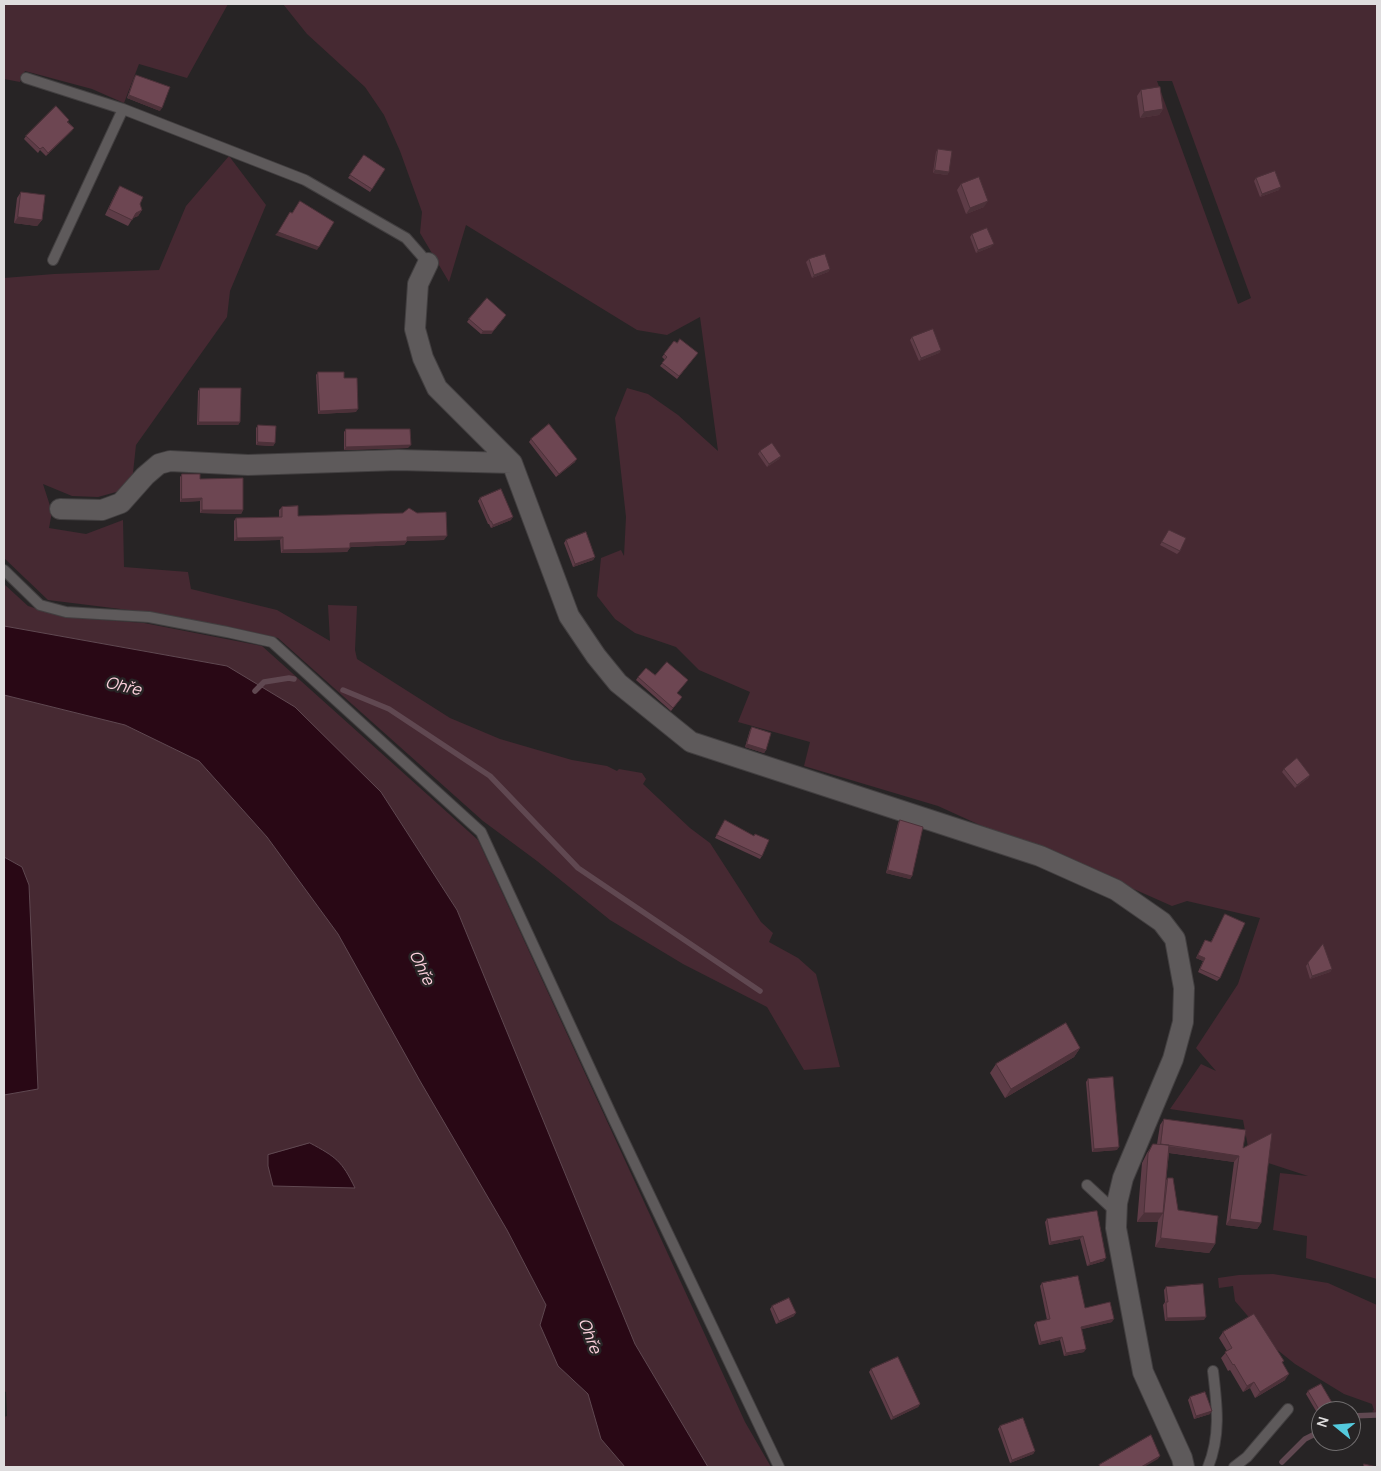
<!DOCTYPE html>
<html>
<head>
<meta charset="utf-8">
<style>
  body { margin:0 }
  #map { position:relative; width:1381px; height:1471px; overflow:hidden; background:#272425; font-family:Manrope,sans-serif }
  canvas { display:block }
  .frame { position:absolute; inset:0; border:5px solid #dfddde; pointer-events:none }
  .north { position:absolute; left:1311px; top:1401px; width:50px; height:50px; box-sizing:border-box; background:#272425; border:1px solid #716e6f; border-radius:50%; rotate:287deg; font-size:14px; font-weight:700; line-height:20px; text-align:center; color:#dfddde }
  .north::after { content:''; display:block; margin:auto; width:18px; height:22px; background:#54cadd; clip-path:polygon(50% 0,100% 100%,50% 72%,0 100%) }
</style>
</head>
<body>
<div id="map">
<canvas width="1381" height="1471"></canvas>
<div class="frame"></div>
<div class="north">N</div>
</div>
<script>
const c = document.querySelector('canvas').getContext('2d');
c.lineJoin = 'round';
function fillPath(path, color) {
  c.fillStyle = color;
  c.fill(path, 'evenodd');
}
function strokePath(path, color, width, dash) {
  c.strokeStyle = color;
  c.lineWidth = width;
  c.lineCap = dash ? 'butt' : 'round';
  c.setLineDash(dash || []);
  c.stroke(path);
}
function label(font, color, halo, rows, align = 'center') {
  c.font = font + ' Manrope,sans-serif';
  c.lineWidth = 5;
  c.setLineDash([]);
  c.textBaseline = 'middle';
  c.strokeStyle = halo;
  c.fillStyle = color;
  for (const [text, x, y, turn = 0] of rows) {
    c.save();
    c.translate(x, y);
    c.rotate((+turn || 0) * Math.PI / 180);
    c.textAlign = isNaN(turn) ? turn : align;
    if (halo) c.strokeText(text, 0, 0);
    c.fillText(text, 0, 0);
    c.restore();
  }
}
fillPath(new Path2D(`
  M4 4H228L187 78 139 64 124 103 92 89 25 71 20 82 4 79Z
  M283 4H1377V1279L1306 1258 1307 1236 1273 1230 1280 1173 1308 1176 1256 1159 1248 1147 1243 1120 1170 1109 1201 1064 1216 1071 1196 1048 1238 984 1260 918 1187 901 1172 906 1136 890 1090 875 938 806 804 766 810 742 738 722 750 692 699 670 676 647 635 633 615 619 597 596 601 558 621 550 624 556 626 517 615 418 627 388 648 394 678 415 718 451 700 317 667 335 637 330 466 225 449 282 420 233 422 212 400 151 384 115 365 87 307 34ZM1157 81H1172L1251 298 1238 304Z
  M229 156 266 205 230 291 227 317 136 445 133 473 127 489 98 497 72 496 43 484 52 512 49 528 86 534 123 520 124 567 188 572 191 589 277 610 330 641 328 605 357 606 355 650 357 659 450 718 500 739 572 760 607 766 617 771 619 769 642 773 646 779 643 784 690 828 710 843 761 922 773 933 769 942 798 958 816 974 840 1067 804 1070 767 1007 683 964 610 920 537 861 483 821 278 638 207 625 153 613 48 600 4 558V278L54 274 159 270 186 206Z
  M4 584 28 606 63 617 144 623 262 646 478 840 745 1422 771 1467H708L635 1344 457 910 381 792 227 666 4 626Z
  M4 695 125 725 199 761 267 837 338 934 507 1230 546 1305 540 1325 558 1366 588 1394 601 1439 625 1467H4V1417L7 1416 6 1392 4 1391V1095L38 1089 29 885 22 867 4 857Z
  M1273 1274 1328 1283 1377 1305V1414L1372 1411 1374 1410 1372 1404 1344 1394 1295 1364 1275 1348 1235 1301 1233 1286 1219 1288 1218 1278 1239 1275Z`), '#462932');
const water = new Path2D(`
  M4 626 227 666 295 707 381 792 457 910 635 1344 708 1467H625L601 1439 588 1394 558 1366 540 1325 546 1305 507 1230 420 1081 338 934 267 837 199 761 125 725 4 695Z
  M4 857 22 867 29 885 38 1089 4 1095Z
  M310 1143C336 1157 342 1161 355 1188L273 1186 268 1166V1155Z`);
fillPath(water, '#290815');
strokePath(water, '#604851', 1);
strokePath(new Path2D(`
  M343 690 389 709 490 776 578 868 760 991
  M255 691 264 682 289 678 294 679
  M1351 1416 1377 1415
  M1282 1462 1305 1439 1321 1431`), '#604851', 5.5);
const lane = new Path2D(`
  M26 78 123 109 305 180 406 238 428 263
  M53 260 123 109
  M4 570 40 605 66 612 149 617 227 632 272 642 481 832 614 1120 779 1467
  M1087 1185 1116 1212
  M1208 1467C1221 1435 1217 1405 1213 1371
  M1234 1467 1247 1457 1288 1409`);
const street = new Path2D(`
  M428 263 418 284 415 329 423 358 437 388 512 463 569 616 596 656 618 683 691 742 1040 856 1116 890 1162 922 1175 939 1184 988 1183 1022 1173 1059 1123 1178 1117 1203 1116 1228 1143 1372 1182 1458 1184 1467
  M60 509 102 510 121 503 145 476 159 464 170 461 248 465 398 460 512 463`);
strokePath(lane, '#423f40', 12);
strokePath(street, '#423f40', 22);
strokePath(lane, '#5e5a5b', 10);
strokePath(street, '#5e5a5b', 20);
fillPath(new Path2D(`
  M136 75 160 111 127 98 134 78Z
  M1141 90 1163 109 1159 115 1140 118 1137 96Z
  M69 120 68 122 74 128 46 156 40 150 38 153 24 139 26 136Z
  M938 149 949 172 947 175 933 173 936 152Z
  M364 155 385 169 370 192 348 178Z
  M1256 178 1279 190 1260 197 1254 181Z
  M961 184 984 207 966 214 957 190Z
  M120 186 140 204 142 210 138 216 133 218 128 226 105 215 116 192Z
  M21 192 42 220 37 226 14 223 17 198Z
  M972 234 991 247 976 253 970 237Z
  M809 259 830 269 828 272 812 278 806 262Z
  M504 318 491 334H481L467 322 469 319Z
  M912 337 941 350 939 353 919 361 910 340Z
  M674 341 698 353 677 379 660 366 665 360 662 357Z
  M318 372 344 378 356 412 318 414 316 375Z
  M200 388 240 422 238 425H197L198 391Z
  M258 425 275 443 273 446 256 445V428Z
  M346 429 408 448 344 450V432Z
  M531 439 575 462 556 477 529 442Z
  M760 451 781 456 779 459 767 467 758 454Z
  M182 474 200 479 243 510 241 514 200 513V501L180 502V477Z
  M480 498 511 520 491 528 489 524H488L478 501Z
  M282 507 298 516 444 540 407 541 404 545 350 547 347 552 281 553 280 540 234 541V521L236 518 279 517V510Z
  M1169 530 1180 551 1177 554 1160 545Z
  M566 540 595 557 593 560 573 567 564 543Z
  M655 675 682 697 671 711 636 680 638 677Z
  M752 727 766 750 764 753 745 747 750 730Z
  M1284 769 1310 775 1308 778 1295 788 1282 772Z
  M725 820 754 836 755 834 762 856 760 859 715 838Z
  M900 820 912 876 910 879 886 873 898 823Z
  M1225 914 1220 978 1217 981 1198 972 1203 961 1196 958 1205 940 1211 942Z
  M1323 944 1332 969 1330 972 1310 979 1306 966Z
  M1080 1048 1074 1057 1005 1098 990 1073 996 1064Z
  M1088 1079 1117 1150 1092 1152 1086 1082Z
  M1164 1119 1243 1148 1261 1223 1257 1229 1226 1225 1234 1162 1169 1153 1166 1180 1168 1178 1178 1210 1215 1244 1209 1253 1155 1247 1158 1221 1157 1222H1137L1142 1163 1147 1153 1153 1144H1157L1160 1125Z
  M1097 1211 1104 1261 1087 1266 1080 1239 1049 1245 1045 1222 1047 1219Z
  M1042 1283 1085 1308 1112 1322 1082 1329 1084 1352 1064 1356 1060 1340 1039 1345 1034 1325 1036 1322 1047 1320 1040 1286Z
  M1166 1287 1204 1320 1165 1321 1163 1305 1165 1302 1164 1290Z
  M772 1306 794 1316 776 1324 770 1309Z
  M1223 1332 1283 1363 1285 1380 1255 1398 1250 1388 1243 1392 1230 1370 1228 1371 1221 1358 1227 1351 1219 1338Z
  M871 1369 920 1404 918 1407 891 1420 869 1372Z
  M1308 1391 1334 1406 1332 1409 1321 1411V1415L1319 1416 1306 1394Z
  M1190 1397 1210 1414 1194 1419 1188 1400Z
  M1000 1426 1035 1451 1033 1454 1010 1463 998 1429Z`), '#5e3c47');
fillPath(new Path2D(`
  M129 95 162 108 160 111 127 98Z
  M1163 109 1159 115 1140 118 1144 112Z
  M74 128 72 131 46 156 48 153Z
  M935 170 949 172 947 175 933 173Z
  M1281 187 1279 190 1260 197 1262 194Z
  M988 201 984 207 966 214 970 208Z
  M142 210 138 216 131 219 136 213Z
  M18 217 42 220 37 226 14 223Z
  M278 232 319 247 317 250 275 235Z
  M994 244 991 247 976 253 978 250Z
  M830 269 828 272 812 278 814 275Z
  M506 315 491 334H481L483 331Z
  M941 350 939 353 919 361 921 358Z
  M358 409 356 412 318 414 320 411Z
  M199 422H240L238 425H197Z
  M258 442 275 443 273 446 256 445Z
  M411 445 408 448 344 450 346 447Z
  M781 456 779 459 767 467 769 464Z
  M577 459 575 462 556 477 559 474Z
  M202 498 200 501 180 502 182 499Z
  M202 510H243L241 514 200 513Z
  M513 517 511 520 491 528 493 525Z
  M447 536 444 540 404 541 407 537Z
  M283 537 280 540 234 541 237 538Z
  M407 541 404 545 347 547 350 543Z
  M350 548 347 552 281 553 283 550Z
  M595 557 593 560 573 567 575 564Z
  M747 744 766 750 764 753 745 747Z
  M1310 775 1308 778 1295 788 1297 785Z
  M888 870 912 876 910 879 886 873Z
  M1198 955 1205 958 1203 961 1196 958Z
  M1332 969 1330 972 1310 979 1312 976Z
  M1080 1048 1074 1057 1005 1098 1011 1089Z
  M1160 1145 1239 1156 1234 1162 1156 1151Z
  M1119 1147 1117 1150 1092 1152 1094 1149Z
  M1144 1213H1163L1157 1222H1137Z
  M1230 1219 1261 1223 1257 1229 1226 1225Z
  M1083 1236 1080 1239 1049 1245 1051 1242Z
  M1161 1238 1215 1244 1209 1253 1155 1247Z
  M1106 1258 1104 1261 1087 1266 1090 1263Z
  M796 1313 794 1316 776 1324 779 1321Z
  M1206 1317 1204 1320 1165 1321 1167 1318Z
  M1114 1319 1112 1322 1079 1330 1081 1327Z
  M1062 1337 1060 1340 1039 1345 1041 1342Z
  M1086 1349 1084 1352 1064 1356 1066 1353Z
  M1289 1374 1285 1380 1255 1398 1260 1392Z
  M1254 1382 1250 1388 1243 1392 1247 1386Z
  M920 1404 918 1407 891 1420 893 1417Z
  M1212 1411 1210 1414 1194 1419 1196 1416Z
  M1035 1451 1033 1454 1010 1463 1012 1460Z
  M1160 1456 1158 1459 1144 1467H1141Z`), '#4c3139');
const building = new Path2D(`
  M136 75 170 87 162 108 129 95Z
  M1160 87 1163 109 1144 112 1141 90Z
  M56 106 69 120 67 122 74 128 48 153 43 147 40 149 26 136Z
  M938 149 952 151 949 172 935 170Z
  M364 155 385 169 372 189 350 175Z
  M1275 171 1281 187 1262 194 1256 178Z
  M979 177 988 201 970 208 961 184Z
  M120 186 143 197 140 204 142 210 136 213 132 220 109 209Z
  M21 192 45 195 42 220 18 217Z
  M300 201 334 222 319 247 278 232 290 212 292 213Z
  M987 228 994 244 978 250 972 234Z
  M825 254 830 269 814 275 809 259Z
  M487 298 506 315 493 331H483L469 319Z
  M933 329 941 350 921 358 912 337Z
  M680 339 698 353 679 376 662 363 667 357 664 354 674 341 677 343Z
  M318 372H344V378H357L358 409 320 411Z
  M200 388H241L240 422H199Z
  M549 424 577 459 559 474 531 439Z
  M258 425 276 426 275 443 258 442Z
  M346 429H410L411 445 346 447Z
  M772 443 781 456 769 464 760 451Z
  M182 474H200V479L243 478V510H202V498L182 499Z
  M501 489 513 517 493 525 491 521H490L480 498Z
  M298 506V516L403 513 409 508 417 513 446 512 447 536 407 537V541L350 543V548L283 550V537L237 538 236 518 282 517V507Z
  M1169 530 1186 538 1180 551 1162 542Z
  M586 532 595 557 575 564 566 540Z
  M667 662 688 680 677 693 682 697 673 708 638 677 646 668 655 675Z
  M752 727 771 733 766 750 747 744Z
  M1297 758 1310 775 1297 785 1284 769Z
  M725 820 754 836 755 834 769 840 762 856 717 835Z
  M900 820 923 827 912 876 888 870Z
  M1225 914 1245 923 1220 978 1200 969 1205 958 1198 955 1205 940 1211 942Z
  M1323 944 1332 969 1312 976 1308 963Z
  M1066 1023 1080 1048 1011 1089 996 1064Z
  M1113 1077 1119 1147 1094 1149 1088 1079Z
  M1164 1119 1246 1130 1243 1148 1272 1133 1261 1223 1230 1219 1239 1156 1161 1144Z
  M1153 1144 1169 1145 1163 1213H1144L1148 1154Z
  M1168 1178H1173L1178 1210 1218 1216 1215 1244 1161 1238Z
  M1097 1211 1106 1258 1090 1263 1083 1236 1051 1242 1047 1219Z
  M1078 1276 1085 1308 1110 1302 1114 1319 1081 1327 1086 1349 1066 1353 1062 1337 1041 1342 1036 1322 1050 1319 1042 1283Z
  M1203 1284 1206 1317 1167 1318 1166 1302H1168L1166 1287Z
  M789 1298 796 1313 779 1321 772 1306Z
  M1254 1314 1284 1361 1282 1362 1289 1374 1260 1392 1254 1382 1247 1386 1234 1364 1233 1365 1225 1352 1232 1348 1223 1332Z
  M898 1357 920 1404 893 1417 871 1369Z
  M1321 1384 1334 1406 1325 1411H1321V1413L1308 1391Z
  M1205 1392 1212 1411 1196 1416 1190 1397Z
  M1023 1418 1035 1451 1012 1460 1000 1426Z
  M1151 1435 1160 1456 1141 1467H1101L1099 1465Z
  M1364 1464 1377 1467H1364Z`);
fillPath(building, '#6d4652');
strokePath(building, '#4c3139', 1);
label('italic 16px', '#fcd0dc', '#272425', [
  ["Ohře",123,687,13],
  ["Ohře",421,968,64],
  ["Ohře",589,1336,69]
]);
</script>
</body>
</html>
